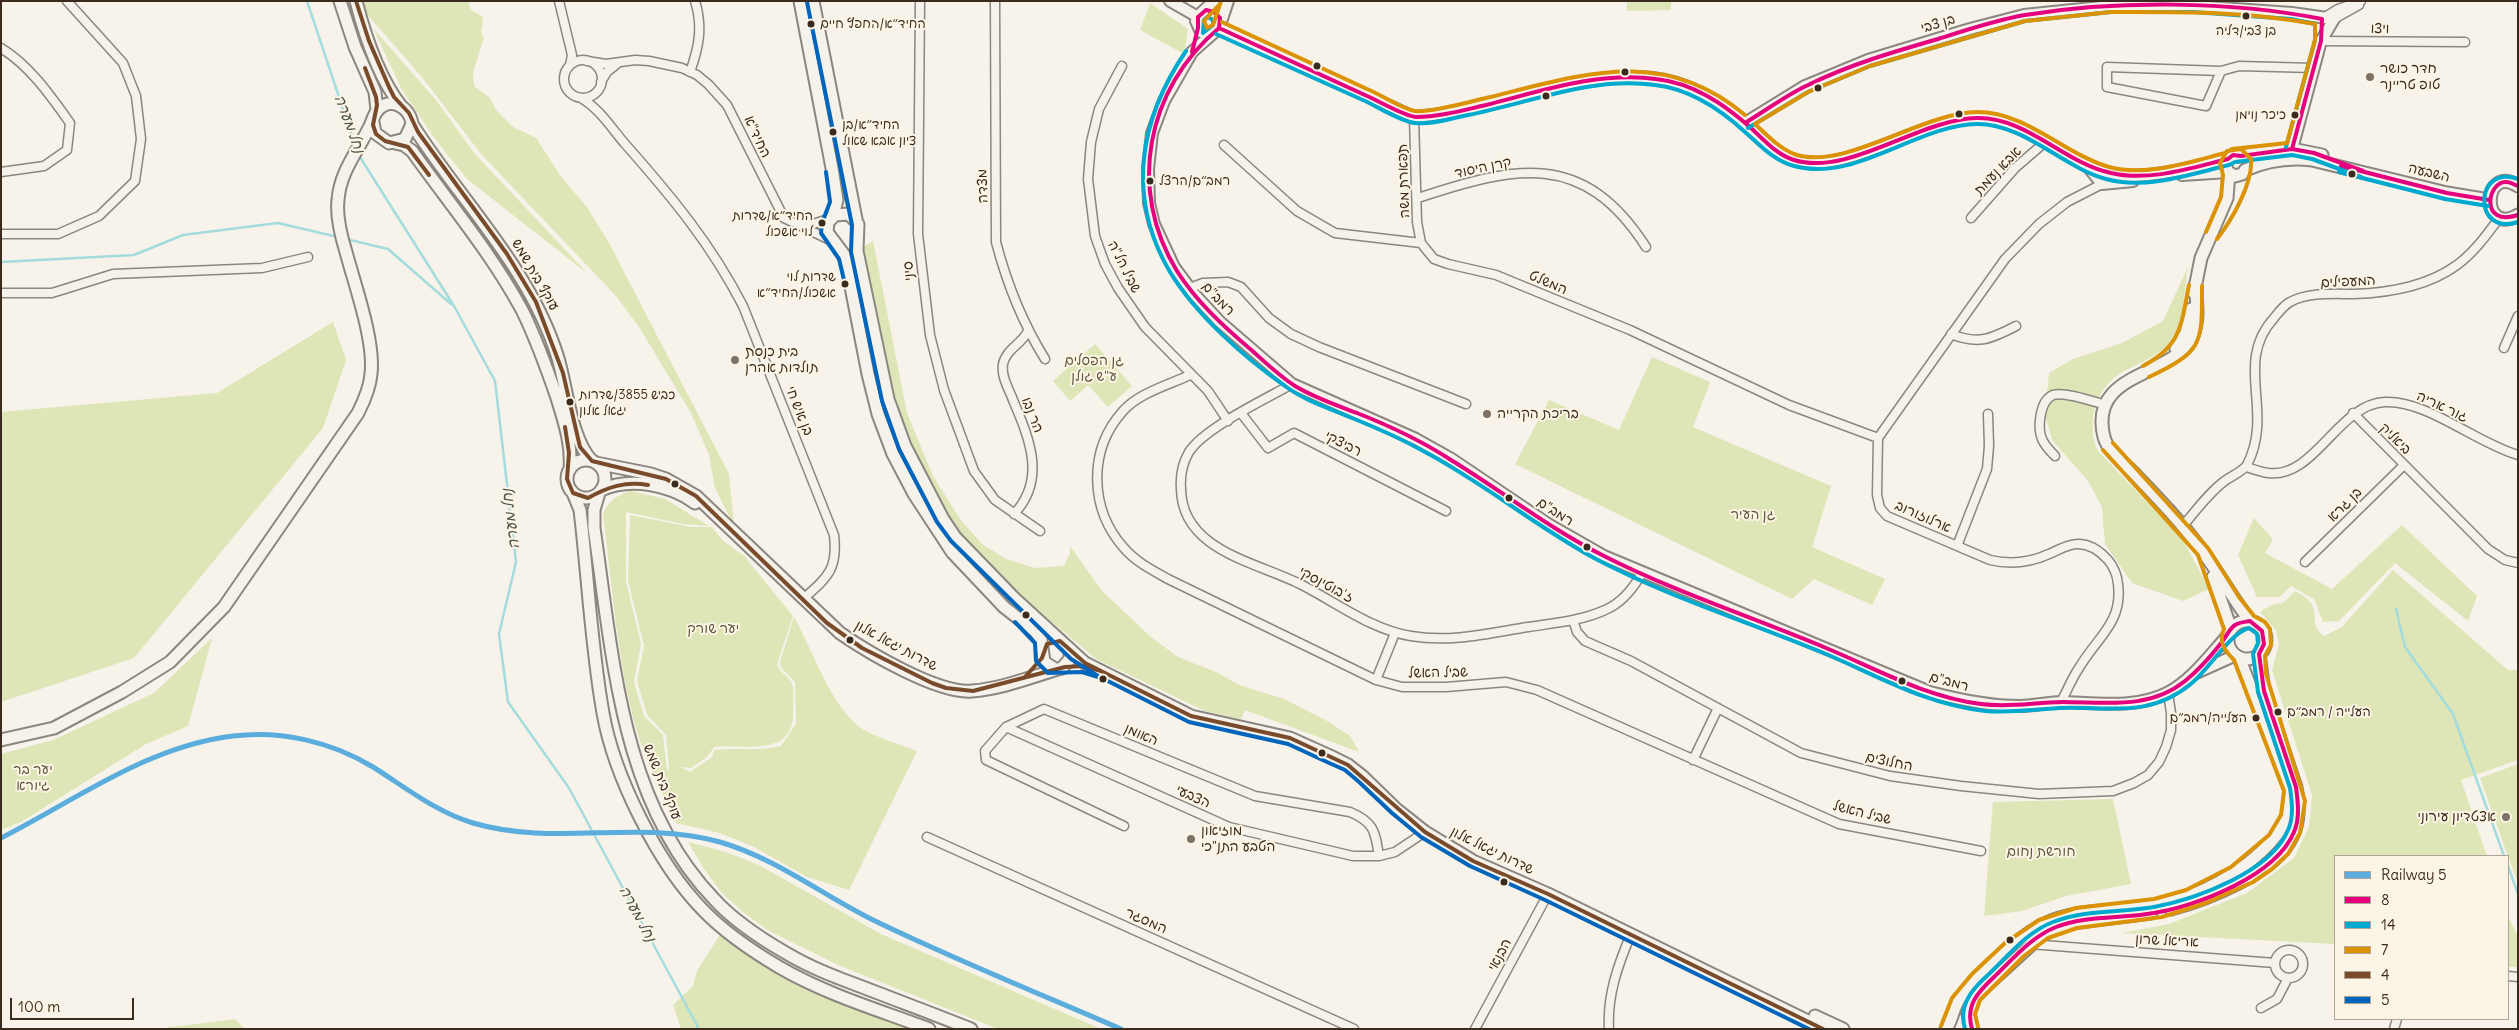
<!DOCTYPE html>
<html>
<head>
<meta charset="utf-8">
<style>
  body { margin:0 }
  #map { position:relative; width:2519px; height:1030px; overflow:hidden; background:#f7f3ea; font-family:Delius,sans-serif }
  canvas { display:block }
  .frame { position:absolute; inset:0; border:2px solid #3b2a1e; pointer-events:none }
  .legend { position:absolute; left:2334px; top:855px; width:175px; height:165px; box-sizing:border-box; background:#fcf5e5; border:1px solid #afa495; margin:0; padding:6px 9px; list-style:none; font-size:15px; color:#3b2a1e }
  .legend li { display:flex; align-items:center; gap:10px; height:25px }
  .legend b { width:25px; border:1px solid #afa495 }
  .scale { position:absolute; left:10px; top:998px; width:124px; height:22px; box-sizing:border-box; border:2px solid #3b2a1e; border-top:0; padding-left:6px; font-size:15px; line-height:18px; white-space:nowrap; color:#3b2a1e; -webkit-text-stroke:4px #fcf5e5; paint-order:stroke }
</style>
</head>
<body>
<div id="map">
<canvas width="2519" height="1030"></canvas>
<div class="frame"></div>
<ul class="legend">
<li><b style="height:6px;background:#5aaddd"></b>Railway 5</li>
<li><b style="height:6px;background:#e5007d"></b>8</li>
<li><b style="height:6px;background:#00a9ce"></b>14</li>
<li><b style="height:6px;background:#db9304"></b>7</li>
<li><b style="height:6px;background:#7a4b2a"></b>4</li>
<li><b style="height:6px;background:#0065bd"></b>5</li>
</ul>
<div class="scale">100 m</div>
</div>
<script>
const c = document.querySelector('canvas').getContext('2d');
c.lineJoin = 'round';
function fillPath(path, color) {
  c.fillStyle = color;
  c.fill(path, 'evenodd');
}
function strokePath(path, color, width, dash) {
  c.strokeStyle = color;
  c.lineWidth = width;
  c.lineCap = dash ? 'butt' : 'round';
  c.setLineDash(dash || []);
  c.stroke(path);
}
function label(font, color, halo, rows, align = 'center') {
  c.font = font + ' Delius,"Playpen Sans Hebrew",sans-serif';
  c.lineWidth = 4;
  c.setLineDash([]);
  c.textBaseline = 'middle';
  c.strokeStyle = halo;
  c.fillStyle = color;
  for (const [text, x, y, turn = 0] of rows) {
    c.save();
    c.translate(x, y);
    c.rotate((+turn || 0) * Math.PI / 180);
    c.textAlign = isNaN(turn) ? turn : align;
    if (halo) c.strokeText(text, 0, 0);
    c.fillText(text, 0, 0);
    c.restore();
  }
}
fillPath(new Path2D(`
  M363 1H468L471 10 483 17 481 32 484 38 473 72 474 86 490 98 496 110 513 127 536 138 562 178 587 207 610 245 729 474 734 526 715 488 709 455 691 413 639 327 616 296 482 155 421 76 366 13Z
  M1627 1H1671V10L1627 11Z
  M1150 3 1188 29 1184 54 1140 30Z
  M373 28 435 99 475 154 587 273 467 179 435 139 402 90Z
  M873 241 907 413 933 476 960 519 982 544 1006 559 1035 568 1064 566 1070 553V546L1102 591 1152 638 1178 657 1216 672 1239 685 1284 699 1327 721 1350 736 1359 752 1245 710 1241 719 1205 711 1096 659 1014 590 976 552 954 525 924 473 908 434 894 393 863 247Z
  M2188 267C2184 291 2185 326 2167 345 2154 358 2137 364 2121 373 2094 390 2086 423 2098 451L2183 540 2209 589 2183 601 2132 583 2105 544 2102 507 2088 481 2052 440 2045 415 2049 373 2073 359 2122 343 2163 321Z
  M333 322 346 360 323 428 134 658 1 702V412L217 393Z
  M1095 344 1132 386 1108 407 1088 385 1070 401 1053 381Z
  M1652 357 1710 382 1693 427 1831 486 1812 547 1885 579 1872 605 1814 579 1792 599 1515 464 1549 400 1619 430Z
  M631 491 665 499 709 526 683 524 626 512V582L641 644 634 682 644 716 663 735 667 770 669 769 666 735 647 715 637 681 644 646 628 580 630 515 691 527H712L722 540 744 556 793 616 777 664C779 672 787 675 791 682 795 688 793 701 793 709 796 758 747 744 714 747L707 757 691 768 681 767 690 772 712 757 714 750C737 747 758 752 781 746L796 724 795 682 781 668 780 662 794 617C813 650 831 709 864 730 880 739 900 744 917 751L849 890 807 877 754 847 720 833 676 823C662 792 645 761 636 728 617 661 612 583 603 514 609 500 616 496 631 491Z
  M2254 518 2273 539 2265 553 2332 589 2402 525 2477 596 2468 621 2395 563 2339 621 2323 622 2314 599 2291 586 2279 597H2257L2238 555Z
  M2393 570 2508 670H2518V760L2461 780 2487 856H2335V944L2122 933 2169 924 2247 893 2294 858 2309 827 2312 795 2272 670 2279 644 2276 630 2260 612 2271 605 2283 603 2295 591C2302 595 2310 599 2313 607 2317 618 2311 627 2324 636L2342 627Z
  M212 638 188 726 146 744 21 822 1 830V754L53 740 154 693Z
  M2518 764V884L2480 778Z
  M2113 799 2131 884 2066 896 2022 911 1984 916 1993 802Z
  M688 842 726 852 759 865 881 934 1101 1029H998L838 965 769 931 743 912 721 892 704 869Z
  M2508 916 2518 936V967H2508Z
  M721 933 751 957 922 1029H681L673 1005 693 986 697 971Z
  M235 1019 245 1029H155Z`), '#dee5b7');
strokePath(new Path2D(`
  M307 1 355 145
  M358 154 454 306 495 381 516 562 499 634 508 702 569 788 699 1029
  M346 239 388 249 451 304
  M1 262 134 255 183 235 278 223 338 237
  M2396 609 2405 647 2453 714 2504 856
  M2508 866 2518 894`), '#a4dcdd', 2.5);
const minor = new Path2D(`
  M559 1 572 55 570 65
  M920 1 918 234 930 335 944 390 974 471 995 500 1040 531
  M995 1 996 242C1007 284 1022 322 1045 359
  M2322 19 2338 9 2361 1
  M2334 19 2359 5
  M2321 41 2465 42
  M1 48C30 66 50 95 70 123L67 150 44 166 1 172
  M564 79a19 19 0 1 1 38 0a19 19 0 1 1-38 0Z
  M587 61 606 64 635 60 649 61 682 68 697 75 708 84 727 105 784 218 832 241
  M1122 66 1099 109 1091 142 1088 179 1095 236 1105 264 1118 288 1145 327 1208 391 1228 421
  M2221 71 2206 106 2107 87V67L2221 71 2239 66 2314 68
  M690 72C699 47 703 27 695 1
  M601 82 607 72 618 63
  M581 98C600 109 612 129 626 145 672 197 711 244 743 306L834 535C838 569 828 577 803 599
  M1414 117 1417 222 1421 243 1434 259 1448 264 1496 275 1630 330 1789 405 1878 438
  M1224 145 1297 211 1335 233 1421 243
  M1418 198C1515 166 1583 149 1646 247
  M1971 218 2015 168 2044 143
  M799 225H810L831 218
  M1 234H58L99 216 135 181 141 139 136 96 123 63 67 1
  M1190 288 1203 283 1228 282 1241 287 1269 318 1291 334 1319 347 1466 404
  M1 293H52L113 274 262 268 308 257
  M1951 334C1978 345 1991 339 2016 326
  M2504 348 2518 316
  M1190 375C1168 385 1139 393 1123 411 1087 451 1090 510 1124 548 1136 562 1152 570 1168 579L1376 680 1402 687H1446L1506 682 1537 690 1839 824 1981 851
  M1292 384C1266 399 1204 428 1189 452 1182 464 1180 476 1181 489 1182 551 1257 562 1302 585 1337 603 1372 630 1411 636 1450 643 1490 633 1528 627 1554 623 1581 621 1605 610 1622 603 1633 589 1642 573
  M1241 413 1268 448 1294 433 1446 511
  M2353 413 2488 549 2505 560 2518 563
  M2055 456C2051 452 2046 447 2043 441 2037 430 2039 401 2053 395 2064 391 2095 402 2106 405
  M2246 467C2253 469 2261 472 2268 473 2315 479 2338 404 2385 402 2427 400 2476 443 2518 455
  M1014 514C1047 479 1029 438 1013 400 1009 389 1001 377 1003 364 1006 349 1022 344 1028 331
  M2182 527C2195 512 2209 492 2226 480 2232 476 2243 471 2247 465 2275 411 2233 363 2274 318 2278 313 2284 305 2290 302 2308 292 2333 294 2353 294 2389 293 2428 286 2457 265 2475 252 2487 234 2500 217
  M1957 546 1987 469 1989 446 1988 414
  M2305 562 2404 465
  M1573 620 1577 632 1585 641 1631 661 1801 753 1890 776 1961 786 2039 794 2113 791 2134 783 2148 775 2159 762 2166 747 2171 730V713L2168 693
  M1376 680 1395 633
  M2061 702C2067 691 2072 678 2079 668 2097 637 2123 623 2118 584 2117 574 2114 567 2108 560 2100 551 2090 544 2078 544 2067 544 2059 550 2049 554 2029 563 2011 565 1990 560L1887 516 1880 508 1877 495 1878 438 2005 259 2039 224 2067 202 2102 184
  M1006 727 1229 827 1353 856H1379
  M1693 760 1718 708
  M1124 826 986 760 985 751 1006 727 1044 709 1255 796 1350 812C1374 822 1375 831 1379 856L1395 852 1425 832
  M927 837 1354 1029
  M2030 944 2275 963
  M2275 964a14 14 0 1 1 28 0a14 14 0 1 1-28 0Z
  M2508 976 2518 977
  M2261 1008 2277 999 2288 978
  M1475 1029 1548 894
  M1609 1029C1607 995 1618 965 1631 934
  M2394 1029 2397 1019`);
const tertiary = new Path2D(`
  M1170 1 1198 17
  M1228 1 1219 28 1192 52 1164 101 1152 133 1148 169 1149 203 1154 224 1174 267 1194 294 1220 322 1292 384 1416 439 1450 458 1548 524 1604 556 1930 692C1960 700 1989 706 2020 706 2034 706 2048 702 2062 702 2096 703 2136 709 2167 693 2191 681 2210 655 2228 635
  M1219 28 1414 117C1494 112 1570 70 1653 78 1690 82 1721 102 1748 126 1763 139 1778 156 1797 161 1848 174 1921 119 1977 118 2019 117 2067 161 2108 173 2141 182 2194 167 2228 159
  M1212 34 1201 32 1196 21 1199 15 1214 1
  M1745 123 1805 86 1868 60 1970 29 2024 15 2111 6H2193L2292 13 2334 19
  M2292 149 2321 41 2334 19
  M2085 163 2102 184
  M2182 175 2228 172
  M2102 184 2133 181
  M2196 673 2236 655`);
const secondary = new Path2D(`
  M340 1 355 47 375 92 377 110
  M356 1C365 36 379 78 401 106
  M800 1 832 168 837 200 833 216
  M813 1 856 219
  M412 124C461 202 530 267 558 358 567 388 571 440 592 461
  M395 143 404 145 412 151C449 203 492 254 522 310 536 338 547 369 557 398 564 421 572 444 570 469
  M2245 170C2268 160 2288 157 2312 160L2447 193 2489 200
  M2242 174 2235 176 2228 172 2225 165 2230 157 2292 149 2322 155
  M2518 186C2482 163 2480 237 2518 215
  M2195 285C2197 304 2200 324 2190 341 2168 377 2088 373 2104 437 2108 452 2123 462 2133 472 2157 497 2183 524 2203 552 2220 575 2233 599 2250 621
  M2194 293 2201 258 2227 198 2229 173
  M2176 349 2186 333 2191 309
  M567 479a19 19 0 1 1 38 0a19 19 0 1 1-38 0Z
  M596 463 651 474 666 479 696 496 840 633C869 653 938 694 972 691 1002 689 1033 676 1062 668L1070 659V650
  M601 490C630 477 670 484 695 503
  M573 493 580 510C588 577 591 646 603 713 614 776 658 864 703 910 725 933 752 951 779 967 825 994 879 1010 929 1029
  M599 493 594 510V528C613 655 620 801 714 899 734 921 760 938 786 953 811 968 838 978 865 988 901 1002 936 1015 971 1029
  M2213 577 2231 629
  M2228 640a19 19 0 1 1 38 0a19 19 0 1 1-38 0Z
  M1055 669 1044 662 1041 640 1036 632 1004 607 952 552 914 494 893 454 878 414 868 374 845 256 827 232 828 222 835 215 849 214 858 224 857 251 888 399 905 446 943 519 955 537 1014 598 1085 663 1191 716 1290 738 1330 756 1348 765 1362 776 1396 809 1425 832 1473 861 1548 894 1824 1029
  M1 740 54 728 122 692 170 662 224 607 358 413C364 401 370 388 371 374 375 341 355 286 346 252 341 236 336 217 338 200 340 172 357 152 369 128 372 123 373 116 377 111 390 95 410 107 412 124L405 139 389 143 375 133 373 122
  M2171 909C2208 899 2275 873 2292 837 2300 821 2299 804 2296 787L2264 691 2259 654
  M1815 1016 1843 1029
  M1946 1029C1953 1019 1953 1007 1960 998 1977 974 2016 939 2042 925 2071 910 2107 911 2139 908 2183 903 2229 882 2261 852 2280 834 2292 817 2290 790L2239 657
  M1972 1029 1968 1014 1974 997 2043 934 2071 923 2151 913`);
strokePath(minor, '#8b867f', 11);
strokePath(tertiary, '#8b867f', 14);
strokePath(secondary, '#8b867f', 15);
strokePath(minor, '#f5f2ec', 8);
strokePath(tertiary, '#f5f2ec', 10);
strokePath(secondary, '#f5f2ec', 11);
strokePath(new Path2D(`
  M1219 28C1268 51 1318 73 1367 96 1379 101 1404 116 1416 117 1439 117 1464 110 1486 105 1541 91 1599 71 1656 79 1693 83 1724 104 1751 128 1764 140 1777 155 1794 160 1849 177 1919 119 1977 118 2027 117 2064 163 2111 173 2149 182 2191 168 2228 159L2233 155 2241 156 2292 149 2314 153 2363 171
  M1192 52 1198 28V17L1206 10 1214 12 1220 18 1219 28C1146 89 1127 190 1177 271 1196 301 1222 325 1249 348 1264 361 1278 375 1295 386 1315 398 1336 405 1357 413 1390 426 1422 441 1451 460 1502 491 1550 529 1604 556 1675 592 1752 617 1826 648 1877 669 1925 697 1981 704 2011 708 2034 702 2063 702 2106 702 2149 710 2185 681 2199 670 2211 656 2222 642 2225 638 2230 628 2235 625 2240 622 2245 622 2250 621L2262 631 2264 644 2259 654 2264 691 2296 787C2298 802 2300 818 2294 832 2276 876 2197 906 2154 913 2121 919 2087 915 2056 927 2031 937 2013 959 1994 977 1978 992 1965 1005 1972 1029
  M1745 123C1765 111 1785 96 1806 86 1848 65 1893 52 1938 39 1966 30 1996 20 2025 15 2117 0 2231 1 2322 19L2321 41 2292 149
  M2341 166 2447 193 2489 200
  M2518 186C2515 185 2510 182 2507 182 2487 180 2479 228 2518 215`), '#e5007d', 4);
strokePath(new Path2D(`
  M1208 17 1213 20V25L1203 33 1204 20Z
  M1216 34C1266 56 1315 79 1365 101 1378 107 1402 122 1415 123 1432 125 1452 118 1468 115 1530 103 1591 76 1655 85 1690 89 1720 109 1745 132 1760 145 1774 161 1794 166 1855 183 1916 125 1977 124 2025 124 2062 167 2106 179 2146 190 2191 174 2229 165L2235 162 2292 155 2312 159 2361 177
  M1186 51C1139 120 1126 197 1170 272 1196 315 1245 358 1285 386 1305 401 1329 408 1352 418 1377 428 1402 439 1425 452 1484 483 1535 526 1594 558 1668 597 1749 622 1826 654 1878 676 1927 705 1985 711 2010 713 2034 710 2059 708 2109 706 2149 719 2192 683 2210 668 2230 633 2249 628L2257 634 2258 643 2253 654 2258 692 2290 788C2292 802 2294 817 2288 830 2271 872 2196 899 2154 907 2121 913 2086 909 2053 922 2027 932 2009 955 1989 974 1972 989 1958 1005 1965 1029
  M1748 128 1808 92 1870 66 2025 21 2111 12H2193L2291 19 2315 24V40L2286 147
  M2339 172 2445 199 2488 206
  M2518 179C2474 163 2472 237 2518 222`), '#00a9ce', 4);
strokePath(new Path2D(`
  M1219 5 1204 21 1207 28 1213 25 1221 1
  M2111 12C2179 12 2248 11 2315 24V40L2287 143 2232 149 2225 153C2190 162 2146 177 2109 167 2064 154 2027 112 1977 112 1923 112 1843 172 1794 154 1779 148 1767 135 1755 124L1808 92 1870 66 2025 21Z
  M1222 22C1270 44 1318 66 1367 89 1380 94 1402 109 1415 111 1431 113 1469 102 1486 98 1581 75 1662 45 1745 115
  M2206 232 2221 197 2223 175 2220 163 2227 151 2241 149 2251 159C2253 183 2232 220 2217 239
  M2143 366C2182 345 2181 325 2189 285
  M2149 377C2204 351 2202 343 2202 286
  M2113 443 2208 548
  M1941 1026 1952 998 1972 974 2005 943 2039 920 2076 908 2154 899 2186 890 2231 867 2269 835 2281 815 2284 791 2234 660C2225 651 2218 642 2224 629L2198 555 2103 450
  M1978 1027 1975 1014 1980 1000 2024 956 2048 938 2077 928 2162 917 2206 903 2253 882 2272 869 2288 854 2300 833 2305 801 2266 674 2265 656 2271 645 2270 629 2265 622 2254 616 2239 597 2208 548`), '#db9304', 4);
strokePath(new Path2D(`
  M356 1 369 41 389 87 394 97 409 113 418 132 507 254 536 302 563 373 580 447 592 461 666 479 696 496 827 623 862 648 932 683 946 688 973 691 1065 667 1083 666 1101 671
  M365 68 376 97 377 105 373 125 376 134 385 141 408 147 429 175
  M565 427 569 453 567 479 573 493 588 498C608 487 625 481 648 485
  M1024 678 1042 658 1047 644 1060 641 1085 663 1191 716 1290 738 1348 765 1425 832 1473 861 1548 894 1823 1029`), '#7a4b2a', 4);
strokePath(new Path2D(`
  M807 2 852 225 851 252 882 401 899 449 937 522 951 541 1071 659 1098 676 1189 722 1288 744 1327 762 1345 770 1358 781 1392 813 1421 837 1470 866 1545 900 1809 1029
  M826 172 830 202 822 223 821 233 839 259 845 284
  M1015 622 1035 643 1036 661 1048 673 1082 672 1098 677`), '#0065bd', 4);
strokePath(new Path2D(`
  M1 838C76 800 148 746 233 736 281 730 332 742 373 767 405 787 436 812 473 823 554 847 639 819 720 842 775 858 821 894 871 919 953 959 1038 993 1121 1029`), '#5aaddd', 5);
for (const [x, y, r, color] of [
  [2246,16,4.5,"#3b2a1e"],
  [811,24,4.5,"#3b2a1e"],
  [1317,66,4.5,"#3b2a1e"],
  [1625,72,4.5,"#3b2a1e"],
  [2370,77,5,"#7d7065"],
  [1818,88,4.5,"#3b2a1e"],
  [1546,96,4.5,"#3b2a1e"],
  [1959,114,4.5,"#3b2a1e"],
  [2295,115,4.5,"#3b2a1e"],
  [833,132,4.5,"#3b2a1e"],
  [2352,174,4.5,"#3b2a1e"],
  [1150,181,4.5,"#3b2a1e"],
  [822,223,4.5,"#3b2a1e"],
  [845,284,4.5,"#3b2a1e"],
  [735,360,5,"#7d7065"],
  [570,402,4.5,"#3b2a1e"],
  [1487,414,5,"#7d7065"],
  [675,484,4.5,"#3b2a1e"],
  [1509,498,4.5,"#3b2a1e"],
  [1587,547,4.5,"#3b2a1e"],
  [1026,615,4.5,"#3b2a1e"],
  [850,640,4.5,"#3b2a1e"],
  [1103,679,4.5,"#3b2a1e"],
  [1902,681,4.5,"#3b2a1e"],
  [2278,712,4.5,"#3b2a1e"],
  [2256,718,4.5,"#3b2a1e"],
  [1322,753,4.5,"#3b2a1e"],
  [2506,817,5,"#7d7065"],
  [1191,839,5,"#7d7065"],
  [1504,882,4.5,"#3b2a1e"],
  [2010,940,4.5,"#3b2a1e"]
]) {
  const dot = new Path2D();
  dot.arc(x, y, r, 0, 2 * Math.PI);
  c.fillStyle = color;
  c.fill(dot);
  strokePath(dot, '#fcf5e5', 2);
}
label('13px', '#3b2a1e', '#fcf5e5', [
  ["החיד״א/החפץ חיים",820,24],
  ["בן צבי/דליה",2246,31,"center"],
  ["כיכר נוימן",2286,115,"right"],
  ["החיד״א/בן",842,125],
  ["ציון אבא שאול",842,141],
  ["רמב״ם/הרצל",1159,181],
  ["החיד״א/שדרות",813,216,"right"],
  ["לוי אשכול",813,232,"right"],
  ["שדרות לוי",836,277,"right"],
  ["אשכול/החיד״א",836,293,"right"],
  ["כביש 3855/שדרות",579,395],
  ["יגאל אלון",579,411],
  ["העלייה / רמב״ם",2287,712],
  ["העלייה/רמב״ם",2247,718,"right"]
], 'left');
label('14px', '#3b2a1e', '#fcf5e5', [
  ["בן צבי",1938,24,-17],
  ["ויצו",2380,29,1],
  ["החיד\"א",757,137,65],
  ["קרן היסוד",1483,168,-12],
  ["אבא נעמת",1998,171,-46],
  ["השבעה",2429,173,14],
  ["תפארת משה",1404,181,-92],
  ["מצדה",983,186,-91],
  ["שביל הל\"ה",1124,267,63],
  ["סיני",909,271,-95],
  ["עוקף בית שמש",535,275,60],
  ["המעפילים",2348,282,-3],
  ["המשלט",1548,283,23],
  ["רמב\"ם",1218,299,47],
  ["גור אריה",2442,407,25],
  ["בן איש חי",799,411,68],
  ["הר נבו",1032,415,69],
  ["ביאליק",2395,439,45],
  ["רביצקי",1343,444,27],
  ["בן גרא",2345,505,-45],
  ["רמב\"ם",1555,512,33],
  ["ארלוזורוב",1923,517,24],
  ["ז'בוטינסקי",1326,585,28],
  ["שדרות יגאל אלון",896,646,28],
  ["שביל האשל",1438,673,-1],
  ["רמב\"ם",1949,682,15],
  ["האומן",1141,735,23],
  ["החלוצים",1889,762,12],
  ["עוקף בית שמש",662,782,68],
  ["הצבעי",1193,797,24],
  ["שביל האשל",1862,813,14],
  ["שדרות יגאל אלון",1492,851,26],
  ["המסגר",1146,921,24],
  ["אריאל שרון",2167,941,3],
  ["הבנאי",1500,955,-62]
]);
label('14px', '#3b2a1e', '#fcf5e5', [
  ["חדר כושר",2380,69],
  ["טופ טריינר",2380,85],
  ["בית כנסת",745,352],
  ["תולדות אהרן",745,368],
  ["בריכת הקרייה",1497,414],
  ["אצטדיון עירוני",2496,817,"right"],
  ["מוזיאון",1201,831],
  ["הטבע התנ\"כי",1201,847]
], 'left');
label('14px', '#5e563a', '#fcf5e5', [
  ["גן הפסלים",1094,361],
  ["ע\"ש גולן",1094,377],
  ["גן העיר",1753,515],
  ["יער שורק",713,629],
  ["יער בר",33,770],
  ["גיורא",33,786],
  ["חורשת נחום",2041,852]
]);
label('italic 15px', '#4c544c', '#fcf5e5', [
  ["נחל מערה",349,124,70],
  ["נחל מערה",511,519,-97],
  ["נחל מערה",637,914,62]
]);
</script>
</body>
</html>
